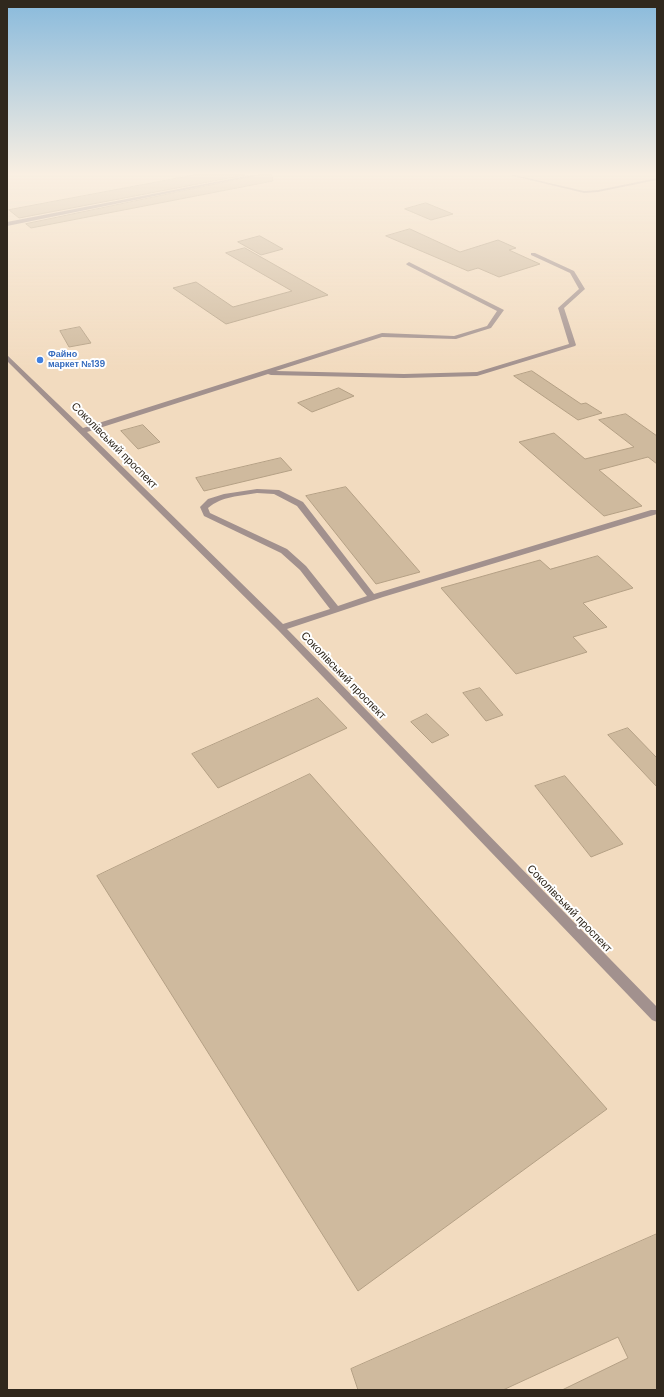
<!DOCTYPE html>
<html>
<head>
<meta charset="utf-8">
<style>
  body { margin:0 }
  #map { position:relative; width:664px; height:1397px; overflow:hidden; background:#f2dbbf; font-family:"DM Sans",sans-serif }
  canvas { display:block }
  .frame { position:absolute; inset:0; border:8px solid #30281d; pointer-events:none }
</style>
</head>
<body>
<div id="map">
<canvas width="664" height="1397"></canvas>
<div class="frame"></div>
</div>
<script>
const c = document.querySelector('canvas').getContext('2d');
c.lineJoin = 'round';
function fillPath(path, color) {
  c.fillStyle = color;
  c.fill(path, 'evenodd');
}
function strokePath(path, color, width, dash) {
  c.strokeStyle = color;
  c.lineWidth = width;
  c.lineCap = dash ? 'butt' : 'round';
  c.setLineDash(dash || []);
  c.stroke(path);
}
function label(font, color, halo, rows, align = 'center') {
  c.font = font + ' "DM Sans",sans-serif';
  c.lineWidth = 4;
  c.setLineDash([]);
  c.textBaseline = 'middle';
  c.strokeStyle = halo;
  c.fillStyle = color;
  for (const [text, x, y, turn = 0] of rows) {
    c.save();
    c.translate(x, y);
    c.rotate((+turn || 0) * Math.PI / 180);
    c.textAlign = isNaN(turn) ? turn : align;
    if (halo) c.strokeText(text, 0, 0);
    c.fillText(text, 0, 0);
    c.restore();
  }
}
const building = new Path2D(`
  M194 175H245L19 218 9 210Z
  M259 175H272L273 181 31 228 26 224Z
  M426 203 453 214 431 220 405 209Z
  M410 229 460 252 498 240 516 248 509 250 540 264 499 277 478 268 468 271 386 236Z
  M260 236 283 249 261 255 238 242Z
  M245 248 328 295 226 324 173 288 196 282 233 307 292 291 226 253Z
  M80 327 91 343 69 347 60 331Z
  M532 371 581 404 586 403 602 413 578 420 514 376Z
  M339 388 354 396 312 412 298 403Z
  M626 414 657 436V464L648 457 599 470 642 506 604 516 519 442 554 433 585 459 634 447 599 420Z
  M143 425 160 442 138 449 121 431Z
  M281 458 292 470 204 491 196 478Z
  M346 487 420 572 376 584 306 496Z
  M598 556 633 588 583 603 607 627 573 637 587 652 516 674 441 588 540 560 550 569Z
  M480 688 503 715 486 721 463 693Z
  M318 698 347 728 218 788 192 754Z
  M427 714 449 735 432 743 411 722Z
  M628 728 657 758V787L608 735Z
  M310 774 607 1109 358 1291 97 876Z
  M565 776 623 844 591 857 535 786Z
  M657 1234V1390H562L628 1358 618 1337 503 1390H358L351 1369Z`);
fillPath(building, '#cfba9e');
strokePath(building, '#b4a085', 1);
fillPath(new Path2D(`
  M251 175H258L7 226V222Z
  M509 175H515L584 191 598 190 657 178V180L598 192 584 193Z
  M531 253H535L574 271 585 289 564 308 576 345 575 346 477 376 404 378 271 375 268 374 87 432 283 624 330 609 300 570 281 553 204 516 200 507 208 499 224 494 257 489 279 490 303 502 374 594 651 510H657V514L383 597 287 629 657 1007V1022L652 1020 278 630 7 361V355L83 428 382 333 454 336 487 326 497 311 407 265 406 264 409 262 504 310 491 328 456 339 382 337 276 371 404 374 477 372 569 344 558 308 579 289 570 273 531 255ZM257 493 274 494 297 506 367 596 338 606 306 566 287 549 210 513 208 508C222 496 240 496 257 493Z`), '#a2918e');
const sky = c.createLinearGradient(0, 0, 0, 370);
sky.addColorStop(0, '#89badc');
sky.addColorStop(0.47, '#f9efe2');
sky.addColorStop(1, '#f9efe200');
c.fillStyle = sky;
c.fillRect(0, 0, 664, 370);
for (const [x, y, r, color] of [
  [40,360,4,"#3f7fe0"]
]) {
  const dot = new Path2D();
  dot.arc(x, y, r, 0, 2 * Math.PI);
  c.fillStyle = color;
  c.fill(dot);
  strokePath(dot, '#fff', 1.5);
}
label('bold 9px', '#366cbe', '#fff', [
  ["Файно",48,355],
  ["маркет №139",48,365]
], 'left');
label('11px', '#30281d', '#fff', [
  ["Соколівський проспект",114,446,45],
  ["Соколівський проспект",343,676,46],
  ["Соколівський проспект",569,909,46]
]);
</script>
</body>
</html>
